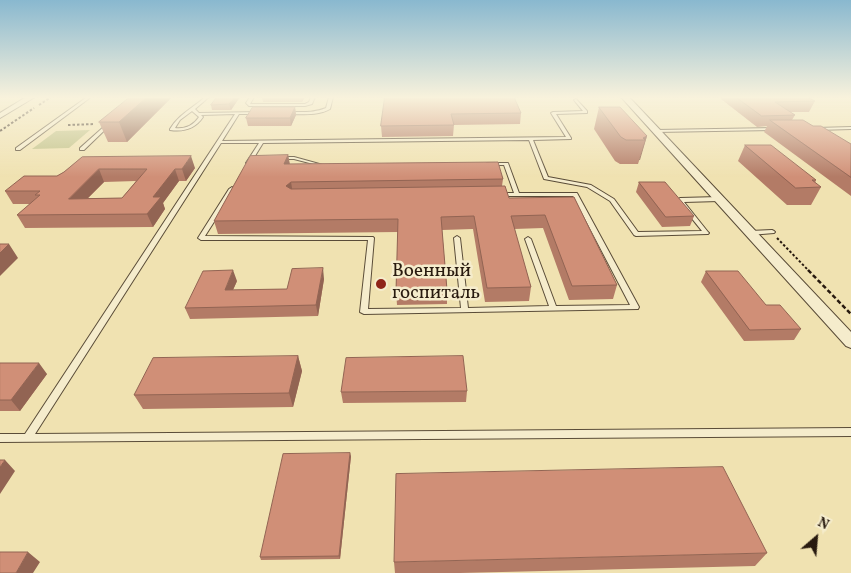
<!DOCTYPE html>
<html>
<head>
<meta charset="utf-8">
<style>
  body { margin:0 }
  #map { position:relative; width:851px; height:573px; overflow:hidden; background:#f0e2b1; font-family:Vollkorn,serif }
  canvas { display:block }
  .north { position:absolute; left:791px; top:513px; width:50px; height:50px; -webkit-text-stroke:4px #f5eccc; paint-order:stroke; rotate:27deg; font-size:14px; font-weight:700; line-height:20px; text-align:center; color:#281a0f }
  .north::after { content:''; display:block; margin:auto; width:18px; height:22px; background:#281a0f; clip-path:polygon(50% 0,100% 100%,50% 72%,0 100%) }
</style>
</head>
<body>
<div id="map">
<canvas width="851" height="573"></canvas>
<div class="north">N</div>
</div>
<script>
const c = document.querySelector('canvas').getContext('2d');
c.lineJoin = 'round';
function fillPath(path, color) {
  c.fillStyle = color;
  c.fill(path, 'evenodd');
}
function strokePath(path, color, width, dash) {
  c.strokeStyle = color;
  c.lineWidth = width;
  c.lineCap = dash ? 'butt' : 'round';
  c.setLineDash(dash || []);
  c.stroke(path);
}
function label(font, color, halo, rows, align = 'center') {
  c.font = font + ' Vollkorn,serif';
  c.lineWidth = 5;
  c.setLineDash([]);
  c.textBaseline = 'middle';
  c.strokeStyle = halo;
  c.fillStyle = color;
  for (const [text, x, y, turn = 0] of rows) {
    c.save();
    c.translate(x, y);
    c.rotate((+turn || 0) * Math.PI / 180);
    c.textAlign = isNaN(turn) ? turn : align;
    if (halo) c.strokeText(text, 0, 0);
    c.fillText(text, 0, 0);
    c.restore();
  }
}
fillPath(new Path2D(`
  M90 130 69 148 32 149 56 131Z`), '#c0c187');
const service = new Path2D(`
  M87 97H91L20 150H16V148Z
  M205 97H209L195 109 199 113 258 112 260 113 258 114H239L222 141 566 137 551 113 553 112 583 111 574 100 576 99 587 111V113L556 114 571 138V139L533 140 548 177 591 185 614 199 638 232 702 231 677 200 680 198 719 197 722 199 719 201 684 202 708 232 709 233 708 234 636 236 634 235 610 201 587 187 544 179 529 140 263 143 250 164H248L246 163 259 143H221L35 434 851 428V436L0 442V434H25L235 114 201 115 203 117C195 129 184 132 170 130V129C179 114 193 108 205 97ZM192 111 199 117C193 126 185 129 175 128L180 120Z
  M250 97H254L250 104H305L309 102 311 97H315L312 104 305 106H249L246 103Z
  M329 97H333L330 109C318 116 303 114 289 114L287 113 289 112C302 112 314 113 326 108Z
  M108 123 111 124 84 150H80V148Z
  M851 127V129L816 130 814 129 816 128Z
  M775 128V129L773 130 656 132 654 131 656 130Z
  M278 157H294L323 165 321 166 294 159H280L278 158Z
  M487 163H508L519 193H577L639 307 638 309 364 314 360 312 368 240H201L198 238 229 189 232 187 235 189 205 236 373 237 374 238 368 309 461 308 454 238 457 236 460 238 468 308 549 306 525 239 528 237 531 239 556 306 630 305 573 196H497V194L499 193H514L504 165H489L487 164Z
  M772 230 774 231 775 232 774 233 750 235 747 233 750 231Z`);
const minor = new Path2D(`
  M26 97H35L0 118V113Z
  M621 97H629L851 332V348L846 346Z`);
strokePath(service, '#5a4c38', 2);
strokePath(minor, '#5a4c38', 2);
strokePath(new Path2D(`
  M39 105 51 97
  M68 125 95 124
  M0 131 34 108
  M777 238 809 271`), '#281a0f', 2, [2.5, 2]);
strokePath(new Path2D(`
  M808 270 851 314`), '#281a0f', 2.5, [4.5, 2.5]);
fillPath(service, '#f5eccc');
fillPath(minor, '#f5eccc');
fillPath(new Path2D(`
  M130 97H172L127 142H108L99 122Z
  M217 97H240L231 110H212L211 105Z
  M262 97H305L302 102H263Z
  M385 97 521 113 520 124 454 125 453 136 382 137 381 126Z
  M722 97H807L815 101 809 112H790L795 115 792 120 813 126 851 144V196L764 132 767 126 757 127 721 99Z
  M295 107 296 115 291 126H248L246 118Z
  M599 107 647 136 638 164H620L615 161 594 129Z
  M745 145 816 180 815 183 821 187 811 205H787L738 161Z
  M288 155 290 164 503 179 502 186 509 198 574 197 617 285 613 299 569 300 543 228 514 229 531 287 529 301 485 302 473 229 442 230 447 290V304L397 305 396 291 398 232 218 234 214 221Z
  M82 157 195 168 186 181H179L163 203 165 209 153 227 25 228 17 215 30 204H13L5 191 57 176 64 172ZM136 181 122 198H88L104 182Z
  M639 182 694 216 690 226 662 227 636 192Z
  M706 271 766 305 801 329 794 340 744 341 701 282Z
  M324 279 318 316 190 319 185 308 237 281 233 290 287 289Z
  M298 356 302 371 293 407 143 409 134 395Z
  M0 363 47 374 20 411H0Z
  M467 391 466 402 343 403 341 392Z
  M351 456 340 559 261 560 260 557Z
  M767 553 755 566 460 573H395L394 562Z`), '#b37b66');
fillPath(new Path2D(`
  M147 97H172L127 142 119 122Z
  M235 97H240L231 110 229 104Z
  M301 97H305L302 102Z
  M295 107 296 115 291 126 290 118Z
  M647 136 640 160H639L645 140 643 138Z
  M288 155 290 167 284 164Z
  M191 156 195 168 186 181 182 169Z
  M99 169 104 182 75 211 69 199Z
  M175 169 179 181 163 203 165 209 153 227 147 214 153 197Z
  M291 182 293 194 286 186Z
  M9 244 18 258 0 276V253Z
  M323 268 324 279 318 316 316 305Z
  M233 270 237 281 228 301 225 290Z
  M298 356 302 371 293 407 289 393Z
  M39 363 47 374 20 411 11 400Z
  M350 453 351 456 340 559 339 556Z
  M5 460 15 471 0 494V467Z
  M28 552 40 562 33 573H16Z`), '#926453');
const building = new Path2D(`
  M130 97H147L119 122H99Z
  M217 97H235L229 104 211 105Z
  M385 97H514L521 113 451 114 454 125 381 126Z
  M736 97H807L815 101 775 102 795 115 762 116Z
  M253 107H295L290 118H246Z
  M599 107H620L647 136 643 138 645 140H626L621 137Z
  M770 120H803L813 126H821L851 144V177Z
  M745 145H771L816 180H812L821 187 796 188Z
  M288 155 284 164 498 162 503 179 291 182 286 186 291 189 505 186 509 198 574 197 617 285 572 286 545 215 511 216 531 287 487 288 474 216 441 217 447 290 396 291 398 219 214 221 250 156Z
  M191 156 182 169H175L153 197H161L147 214 17 215 40 195H35L40 191H5L24 176H57L64 172 82 157ZM99 169H147L122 198 69 199Z
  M639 182H665L694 216 666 217Z
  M0 244H9L0 253Z
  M323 268 316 305 185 308 203 271 233 270 225 290 287 289 292 269Z
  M706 271H738L766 305H780L801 329 750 330Z
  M298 356 289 393 134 395 153 358Z
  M463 356 467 391 341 392 346 358Z
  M0 363H39L11 400H0Z
  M350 453 339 556 260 557 283 454Z
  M0 460H5L0 467Z
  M723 467 767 553 394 562 396 474Z
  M0 552H28L16 573H0Z`);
fillPath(building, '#d08f77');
strokePath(building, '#926453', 1);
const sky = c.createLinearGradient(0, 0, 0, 177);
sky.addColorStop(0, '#89b8cf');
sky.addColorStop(0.55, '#f8f2dc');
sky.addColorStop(1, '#f8f2dc00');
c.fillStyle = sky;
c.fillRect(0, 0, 851, 177);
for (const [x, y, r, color] of [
  [381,284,6,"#8f2418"]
]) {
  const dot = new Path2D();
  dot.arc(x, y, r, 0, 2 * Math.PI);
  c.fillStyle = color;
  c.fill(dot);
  strokePath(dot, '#f5eccc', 2);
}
label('19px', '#281a0f', '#f5eccc', [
  ["Военный",392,273],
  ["госпиталь",392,295]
], 'left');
</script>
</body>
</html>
